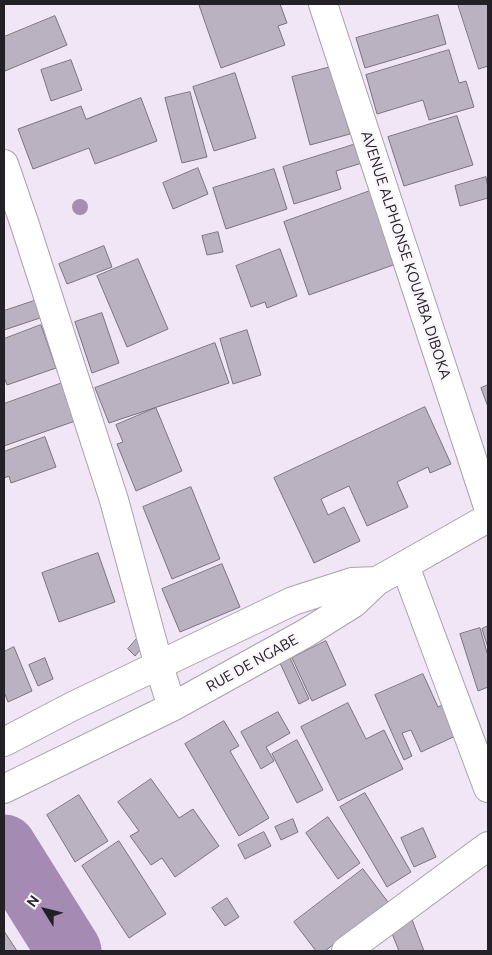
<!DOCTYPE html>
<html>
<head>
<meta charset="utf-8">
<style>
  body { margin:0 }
  #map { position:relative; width:492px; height:955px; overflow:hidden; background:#f0e6f5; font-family:Ubuntu,sans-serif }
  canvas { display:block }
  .frame { position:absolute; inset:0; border:5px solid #242126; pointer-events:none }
  .north { position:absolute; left:20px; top:885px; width:50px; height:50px; -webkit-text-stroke:4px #fbf5fe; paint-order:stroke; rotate:306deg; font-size:14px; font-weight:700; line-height:20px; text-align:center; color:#242126 }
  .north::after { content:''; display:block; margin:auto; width:18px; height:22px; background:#242126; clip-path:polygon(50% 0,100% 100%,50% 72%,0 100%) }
</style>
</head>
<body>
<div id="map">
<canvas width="492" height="955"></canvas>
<div class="frame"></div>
<div class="north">N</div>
</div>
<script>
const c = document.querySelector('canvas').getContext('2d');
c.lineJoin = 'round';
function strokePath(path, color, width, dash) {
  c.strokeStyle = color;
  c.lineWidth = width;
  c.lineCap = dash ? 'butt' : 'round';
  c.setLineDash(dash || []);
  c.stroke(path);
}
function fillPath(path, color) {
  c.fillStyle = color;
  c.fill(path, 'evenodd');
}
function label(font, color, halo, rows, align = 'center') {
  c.font = font + ' Ubuntu,sans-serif';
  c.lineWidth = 4.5;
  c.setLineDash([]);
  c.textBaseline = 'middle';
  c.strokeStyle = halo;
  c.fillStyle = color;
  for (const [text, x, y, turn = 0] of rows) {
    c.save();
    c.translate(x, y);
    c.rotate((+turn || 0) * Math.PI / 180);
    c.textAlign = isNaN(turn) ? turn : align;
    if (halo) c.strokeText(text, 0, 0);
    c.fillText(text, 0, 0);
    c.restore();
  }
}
strokePath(new Path2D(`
  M4 847 69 951`), '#a58ab3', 65);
const building = new Path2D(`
  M203 4H280L287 23 278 26 285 45 221 68 199 5Z
  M458 4H488V66L479 69Z
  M438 15 446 44 365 68 356 38Z
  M55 16 67 45 5 71 4 68V37Z
  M449 50 459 83 466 81 474 107 429 120 423 100 377 114 366 75Z
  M71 60 82 90 51 101 41 70Z
  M331 67 350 134 310 145 292 77Z
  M235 73 256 138 214 151 193 87Z
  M190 92 207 157 182 163 165 98Z
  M141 98 157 141 95 164 89 148 33 169 18 129 81 106 86 119Z
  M457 116 473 165 404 186 388 137Z
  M356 144 362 163 336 171 341 189 294 204 283 167Z
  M198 168 208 194 173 209 163 183Z
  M274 169 287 209 226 229 213 188Z
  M486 177 488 187V198L460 206 455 186Z
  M370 191 396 264 309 295 284 222Z
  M218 232 223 252 207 255 202 236Z
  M104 246 112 267 67 284 59 264Z
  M280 249 297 296 267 308 265 302 251 307 236 266Z
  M138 259 168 329 127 347 97 276Z
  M37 300 43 317 4 330V311Z
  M102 313 119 363 92 373 75 322Z
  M41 325 56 368 7 385 4 377V339Z
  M247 330 261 375 233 384 220 339Z
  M215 343 229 383 109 423 95 388Z
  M65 382 78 420 4 446V404Z
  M488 385V407L481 388Z
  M425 407 451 464 430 473 428 467 397 482 408 507 367 526 349 486 321 499 328 515 344 507 360 541 314 563 274 478Z
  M156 408 182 471 136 491 117 444 123 442 116 425Z
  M45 437 56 467 11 483 9 476 4 478V452Z
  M191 487 220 559 172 579 143 507Z
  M98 553 115 602 59 622 42 573Z
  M222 564 240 607 180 632 162 589Z
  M488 626V648L482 629Z
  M480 628 488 656V687L478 691 460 634Z
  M140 635 147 642 135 656 128 649Z
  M326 641 346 685 312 701 292 658Z
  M14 647 32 691 8 702 4 692V652Z
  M45 658 53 679 38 686 29 665Z
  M290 658 309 699 299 704 280 663Z
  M423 674 438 707 449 702 462 733 421 752 411 730 402 733 412 756 404 760 375 695Z
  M348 703 366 739 384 730 403 769 338 801 301 727Z
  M278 712 290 733 266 747 274 761 261 769 241 732Z
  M224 721 239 746 230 751 269 818 239 836 185 744Z
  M297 740 323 790 297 803 272 754Z
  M151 779 179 818 193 809 219 846 175 877 162 858 151 865 130 836 139 831 118 802Z
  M365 793 411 872 387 887 340 807Z
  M79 795 108 841 75 862 47 815Z
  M328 817 360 863 338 879 306 833Z
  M293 819 298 832 281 840 275 827Z
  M423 828 436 857 414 867 401 838Z
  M264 832 271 846 245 859 238 845Z
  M119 841 166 914 129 938 82 866Z
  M363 869 388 902 325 951H316L294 922Z
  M227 898 239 917 225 926 212 908Z
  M411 917 424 951H399L389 926Z
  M4 931 17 951H4Z`);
fillPath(building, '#bbb2c1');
strokePath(building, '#7b7280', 1);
const minor = new Path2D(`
  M323 4 488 507
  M4 164 25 225 114 500 159 666 172 707
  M405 566 488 788
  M4 742 73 706 293 601 352 582 377 581
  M4 789 172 707 306 633 354 603 377 581 488 518
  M346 951 488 846`);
strokePath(minor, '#aaa1af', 30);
strokePath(minor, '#fff', 28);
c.fillStyle = '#a68db2';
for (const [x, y] of [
  [80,207]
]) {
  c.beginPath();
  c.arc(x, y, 8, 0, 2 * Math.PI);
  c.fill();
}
label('15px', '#242126', '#fbf5fe', [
  ["AVENUE ALPHONSE KOUMBA DIBOKA",406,255,72],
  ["RUE DE NGABE",252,663,-29]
]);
</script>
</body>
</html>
